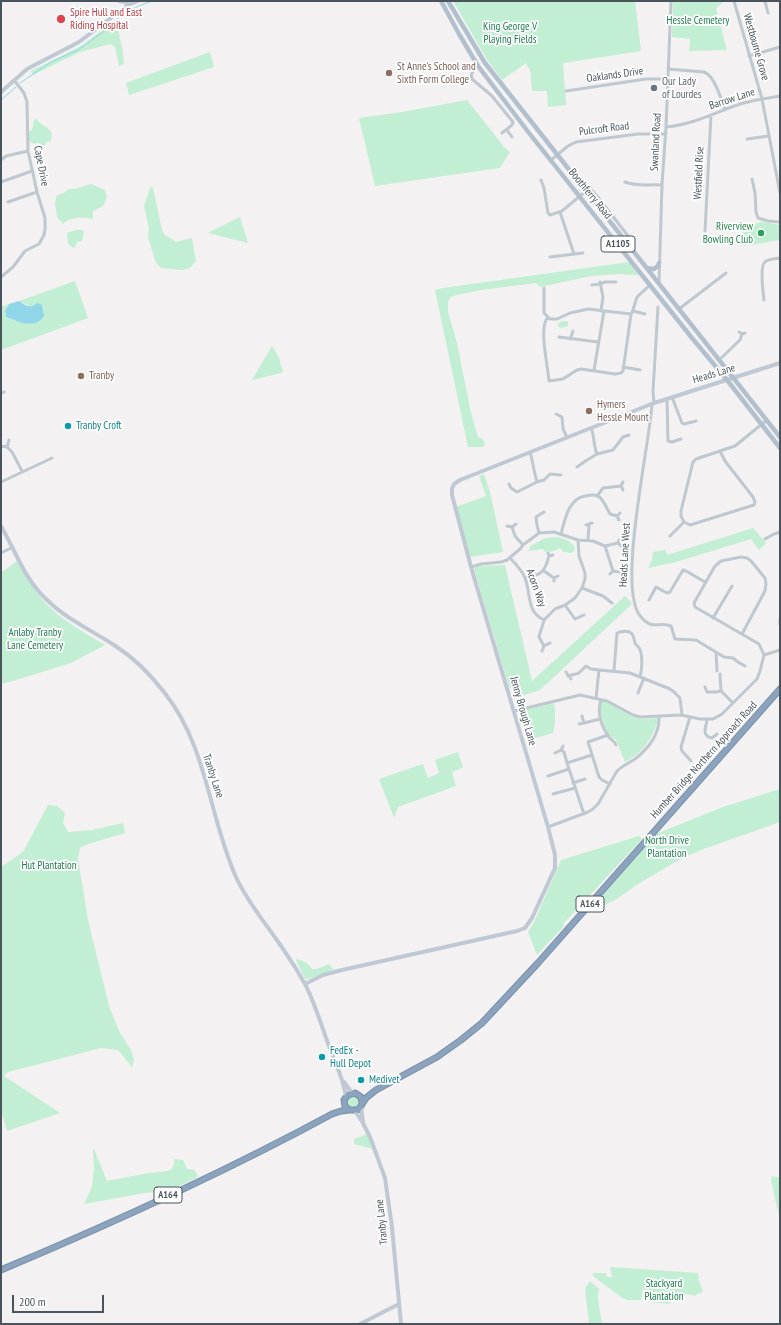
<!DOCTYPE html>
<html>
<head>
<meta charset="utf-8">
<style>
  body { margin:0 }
  #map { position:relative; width:781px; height:1325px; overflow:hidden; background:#f3f1f1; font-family:"PT Sans Narrow",sans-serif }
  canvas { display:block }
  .frame { position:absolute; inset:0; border:2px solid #49545d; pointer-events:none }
  .scale { position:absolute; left:12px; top:1295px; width:92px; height:18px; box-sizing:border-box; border:2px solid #49545d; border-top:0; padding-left:5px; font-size:12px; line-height:14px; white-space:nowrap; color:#49545d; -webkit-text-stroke:3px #fff; paint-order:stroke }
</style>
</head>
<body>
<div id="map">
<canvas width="781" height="1325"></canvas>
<div class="frame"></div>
<div class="scale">200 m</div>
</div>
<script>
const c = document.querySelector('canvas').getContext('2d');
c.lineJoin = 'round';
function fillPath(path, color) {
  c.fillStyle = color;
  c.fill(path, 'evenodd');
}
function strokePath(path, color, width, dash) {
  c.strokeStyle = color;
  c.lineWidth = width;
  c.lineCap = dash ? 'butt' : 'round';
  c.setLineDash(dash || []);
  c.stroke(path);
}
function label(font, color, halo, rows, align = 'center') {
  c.font = font + ' "PT Sans Narrow",sans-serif';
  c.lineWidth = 3.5;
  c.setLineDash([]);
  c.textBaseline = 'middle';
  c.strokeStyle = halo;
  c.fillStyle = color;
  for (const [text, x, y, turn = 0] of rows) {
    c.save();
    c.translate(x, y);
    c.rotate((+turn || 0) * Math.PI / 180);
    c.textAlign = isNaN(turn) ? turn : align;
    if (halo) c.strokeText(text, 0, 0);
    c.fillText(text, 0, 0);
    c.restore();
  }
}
fillPath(new Path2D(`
  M453 1H635L641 51 563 63 566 105 548 107 547 91H532L530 69 528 68 526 63 502 80 488 61Z
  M673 1H725L716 8 727 50 689 51 690 39 672 37Z
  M116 20 123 52 124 64 119 66 115 47 110 44 80 52 33 75 31 71 81 46Z
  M210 52 214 67 129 95 126 83Z
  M467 100 504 147 510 152 500 168 375 186 359 118 402 112Z
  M37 119C44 130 54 125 51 141L46 142 43 148 41 149 40 143H36L34 144 29 141V132L32 130 34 120Z
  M91 184 105 190 107 197 103 206 93 211V218L92 219C84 216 69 217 63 224L57 217 55 203 57 195 64 193 69 189H75Z
  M151 186 153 188 162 230 164 234 176 242 192 238 196 261 190 268 183 270 161 268 156 263 148 237 149 229 144 206Z
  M240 217 248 243 208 233Z
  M763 222 780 225V240L743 246V226Z
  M75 230H82L84 232 82 241 77 242 75 247 73 248 68 244 67 233Z
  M629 262 639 275 618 274 591 276 540 287 536 283 481 290 452 296 448 301V312L457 343 471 413 478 437 483 439 485 446 481 447H468L435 290 443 288Z
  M75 281 88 318 1 350V307L9 304 5 311 6 318 28 324 36 323 32 306H29L19 301Z
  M564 321H568V326L560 328 557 325 560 322Z
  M272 346C274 350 277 353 279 358 280 362 281 366 283 371L281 373 252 380Z
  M484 474 490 492 503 552 469 557 456 507 486 496 479 476Z
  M753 528 766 543 759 550 751 539 676 562 648 568 652 560 653 552 666 550 667 555Z
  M553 537C561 537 569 540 574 546L575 550 571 553 563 552 561 548 558 549 550 552 548 551 545 552 543 549 528 551 530 549 529 547 543 539Z
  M17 561C24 573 31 586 40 597 56 617 83 632 105 645L71 663 13 681 1 684V573Z
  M505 565 532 681 625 596 632 604 540 690 524 695 509 687 474 569 478 566Z
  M602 701H605L633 717 640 719 658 718V721C650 742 644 751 625 762L616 740 608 734 604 725 600 708Z
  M554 703C555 711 556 726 553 733L528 740 519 711Z
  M458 752 463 767 452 772 456 786 398 807 394 818 379 779 423 764 428 778 439 773 435 760Z
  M780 789V822L701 850 677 861 638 884 615 900 586 914 656 834 723 807Z
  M48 805 57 806 65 813 63 823 68 832 92 830 123 823 125 833 88 844 80 848 78 858 88 920 109 1006 119 1031 131 1050 134 1060 132 1067 118 1050 101 1048 8 1072 4 1076 60 1113 7 1131 1 1111V867L23 852Z
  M639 836 642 839 564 923V926L537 955 528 932 534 922 561 860Z
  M297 959 307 963 312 969H317L329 964 333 969V970C323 972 314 979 305 979L296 960Z
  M348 1102a6 6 0 1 1 12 0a6 6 0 1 1-12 0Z
  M367 1134 373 1149 354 1144V1139Z
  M93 1149H94L107 1181 143 1174 167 1171 172 1169 174 1164V1159L183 1160 187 1169 195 1170 198 1177 157 1197 156 1192 145 1193 84 1204 92 1187 94 1168Z
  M772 1176 780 1178V1220L771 1180Z
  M610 1267 698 1273 699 1281 703 1291 701 1293 697 1294 696 1296 687 1294 676 1297 675 1301H672L669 1304 649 1302 651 1290 643 1289 641 1300H627L621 1297 593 1276V1273H606L607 1277H612Z
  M590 1281 599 1289C596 1301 601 1312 602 1324H589L585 1288Z`), '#c2eed3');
fillPath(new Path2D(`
  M19 301C26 306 30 309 37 303L42 305 44 316C35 330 19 322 6 317L5 311 9 304Z`), '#91d6e8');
strokePath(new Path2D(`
  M20 83 51 62 78 50 107 29 117 19 127 12 141 5 153 1
  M1 100 16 87`), '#91d6e8', 1);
const highway = new Path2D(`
  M362 1103 361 1097 355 1093 348 1095 344 1100 345 1106 349 1110H358L361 1106 366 1098 376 1090 437 1057 461 1040 482 1023 538 963 780 689
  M1 1270C113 1223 225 1172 332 1114L341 1111 349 1110`);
strokePath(highway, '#768ea9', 7);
strokePath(new Path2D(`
  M734 1 762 99 780 193
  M765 1 768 13
  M749 56 780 47
  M478 66C474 70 470 73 472 79L492 96 513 122 512 125 502 133
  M668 69 704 72C715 76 721 99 725 110
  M566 91 646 79H667
  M666 127C692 125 716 112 740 104 753 100 767 98 780 96
  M507 130 512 137
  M747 139 769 136
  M1 160 6 156 28 151
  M551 160 568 146 576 142 638 134H666
  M752 179 755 193 756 212 758 218 768 221 780 222
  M541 180 544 188 548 213 550 215 562 211 586 191
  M577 180H582L597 196 632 241 634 246 631 249
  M1 182 32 171
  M625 182C638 187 648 184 662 185
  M8 202 37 192
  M560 212 574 254
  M705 231 711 115
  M550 257 583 253
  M1 277 13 267 25 251 39 244 44 235 45 229V218L37 192 28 151 27 102 24 93 14 80
  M600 282 603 297 601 311
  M659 283 662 185 666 127 671 1
  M592 285 600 284 605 282H616
  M544 288V313L550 319H557L570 313 588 309 631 314 632 313 637 297 650 285
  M764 300C763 292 760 269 764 263 767 259 775 259 780 258
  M679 309 726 273
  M633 311 645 314
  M547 318C539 330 548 366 549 381L563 379 577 370 581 369 615 374 621 373 623 371 631 314
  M739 332 742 334 745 333
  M559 337 598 342
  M570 339 573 331
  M719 360 740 340 742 334
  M623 367 640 370
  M594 370 604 311
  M1 393 4 392
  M672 397 682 423 684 424 696 421
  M667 399 668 441 672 442 681 439
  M654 403 653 391 658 307
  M652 404C650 443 616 591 641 617 653 631 658 621 671 626L675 639 696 640 724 657 733 658 738 662 745 666
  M556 414 562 417 563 429 567 437
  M9 440 7 447 12 452 22 471
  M1 446 7 447
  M530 452C533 462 534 472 537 482L544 480 550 474 561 475
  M597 454 613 450 623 437 629 435
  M577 467 587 460 597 454C593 445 595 437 591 428
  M1 482 52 458
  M509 484 511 488 517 492 537 482
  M623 490 621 486 623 482
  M597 496 603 488 621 486
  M619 520 617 516 620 513
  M684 522 681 516V511L693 462 696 459 735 446 767 420
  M586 525 592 523
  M507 526 512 527 516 524
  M512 527 515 536 523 545
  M539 533 537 525 536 517 544 512
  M561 534C565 520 568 499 585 496 589 495 594 494 598 496 603 498 607 509 610 514L617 516
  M670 536 684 522 690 525 754 505 755 502 753 497 725 461 720 451
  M765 539 774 534 780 532
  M588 540 589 525
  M619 540 618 543 621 546
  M605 546 618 543
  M1 553 13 547
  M548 553 549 556 553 555
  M510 558C516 564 522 570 525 578 531 593 526 612 544 620L555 609 565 605 575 598 582 588 585 579V573L579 556 578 540
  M471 567 481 564 501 562 507 560 520 549 523 545 539 533 554 532 578 540 593 541 605 546 613 571
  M544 571 554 578
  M610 574 613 571 619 572
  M525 578C541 575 545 572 549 556
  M554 581V578L558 576
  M582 588 603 596 612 603
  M649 600 656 587 667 593 670 592 683 570 686 571 705 582
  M565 605 575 619 584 615
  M713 618 732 586
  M780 619V624
  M544 646 539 637C540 631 543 626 544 620
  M542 651 544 646 550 643
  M716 652 717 671
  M764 655 780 650
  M614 671 617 633C621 631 629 630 632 634 634 636 634 640 635 643 636 645 638 646 639 648 643 653 642 670 640 676
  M566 672 571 679
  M720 674 721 691
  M568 676 579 673 586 666 591 669 599 670
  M705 687 707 692H716L721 691
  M721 691 733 703
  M638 693 644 678
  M596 698 599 670 630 673 670 689 674 692 680 698 682 715
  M601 700C597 712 601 725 608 736 611 740 615 741 616 745
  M514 711 580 695 607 701 633 715 640 717 681 715 700 719H713L722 714 757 679 760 671 764 655 759 644 695 607 694 603 715 566 721 561 741 557 747 558 751 561 765 578 766 584 765 591 742 634
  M690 717 681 747 682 751 691 761
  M707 720C706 727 701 736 712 738L717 734
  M584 723 600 719
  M579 724 584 723 582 716
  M608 735 588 742 599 777 602 780 610 784
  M561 750 564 752 567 763 592 755
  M555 753 561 750 563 746
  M567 763 584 814
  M548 776 569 769
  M573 783 585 779
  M553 794 575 788
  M548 827 588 812 593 809 598 804 617 771C622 766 629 763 635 759 648 749 660 734 659 717`), '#bfc8cf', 3);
strokePath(new Path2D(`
  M119 1 125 2 128 5
  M1 92 27 69 79 42 128 5 138 1
  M1 526C15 550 25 580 46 599 66 619 91 630 114 645 133 657 150 674 164 692 207 745 209 817 236 877 248 904 269 927 285 952 292 962 299 973 305 984 316 1005 322 1029 331 1051 337 1067 343 1079 346 1096
  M305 984 323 975 342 970 517 931 525 928 532 918 555 868V855L548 827 471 567 452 495V489L454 484 460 480 654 403 780 363
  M344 1082 352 1093
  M361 1106 363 1122
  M355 1111 363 1123 370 1137 385 1178 392 1227 401 1324
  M360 1324 399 1304`), '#c0c9d3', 4);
strokePath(new Path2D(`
  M441 1 459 34 478 66 529 133 692 338 727 380 780 448
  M448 1 485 63 780 437
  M647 268 654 269 658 266 659 263`), '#b2c0ce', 4.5);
strokePath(highway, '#8ba3bd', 5);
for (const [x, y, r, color] of [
  [61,19,5,"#e0444e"],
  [389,73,4,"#8d6e63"],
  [654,88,4,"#6b7280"],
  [761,233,4,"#2e9e5b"],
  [81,376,4,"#8d6e63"],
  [589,411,4,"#8d6e63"],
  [68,426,4,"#0f9aa8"],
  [322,1057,4,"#0f9aa8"],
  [361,1080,4,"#0f9aa8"]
]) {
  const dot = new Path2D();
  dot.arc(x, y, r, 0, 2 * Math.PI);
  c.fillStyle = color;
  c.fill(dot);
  strokePath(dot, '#fff', 1.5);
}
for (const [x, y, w] of [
  [618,244,34],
  [590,904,28],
  [168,1195,28]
]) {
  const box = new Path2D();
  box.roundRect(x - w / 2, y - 8, w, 16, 3);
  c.fillStyle = '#fff';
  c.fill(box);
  strokePath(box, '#49545d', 1);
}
label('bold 10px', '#49545d', null, [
  ["A1105",618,244],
  ["A164",590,904],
  ["A164",168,1195]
]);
label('11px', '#be3a42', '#fff', [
  ["Spire Hull and East",70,13],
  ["Riding Hospital",70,26]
], 'left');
label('11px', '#1c7d4c', '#fff', [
  ["Hessle Cemetery",698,21],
  ["King George V",510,27],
  ["Playing Fields",510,40],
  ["Anlaby Tranby",35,633],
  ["Lane Cemetery",35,646],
  ["North Drive",667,841],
  ["Plantation",667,854],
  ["Hut Plantation",49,866],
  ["Stackyard",664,1284],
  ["Plantation",664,1297]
]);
label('11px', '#49545d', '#fff', [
  ["Westbourne Grove",756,47,74],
  ["Oaklands Drive",615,75,-8],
  ["Barrow Lane",732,99,-18],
  ["Pulcroft Road",604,129,-7],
  ["Swanland Road",656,142,-87],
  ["Cape Drive",41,166,79],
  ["Westfield Rise",699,173,-87],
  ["Boothferry Road",590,194,51],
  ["Heads Lane",714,374,-17],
  ["Heads Lane West",625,555,-87],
  ["Acorn Way",536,588,70],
  ["Jenny Brough Lane",523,711,74],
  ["Humber Bridge Northern Approach Road",704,760,-48],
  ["Tranby Lane",213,776,72],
  ["Tranby Lane",382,1222,-96]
]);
label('11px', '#785e54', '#fff', [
  ["St Anne's School and",397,67],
  ["Sixth Form College",397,80],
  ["Tranby",89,376],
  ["Hymers",597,405],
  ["Hessle Mount",597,418]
], 'left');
label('11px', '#5b616d', '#fff', [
  ["Our Lady",662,82],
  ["of Lourdes",662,95]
], 'left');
label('11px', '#27864d', '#fff', [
  ["Riverview",753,227],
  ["Bowling Club",753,240]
], 'right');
label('11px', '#0d838f', '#fff', [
  ["Tranby Croft",76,426],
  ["FedEx -",330,1051],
  ["Hull Depot",330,1064],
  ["Medivet",369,1080]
], 'left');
</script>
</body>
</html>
